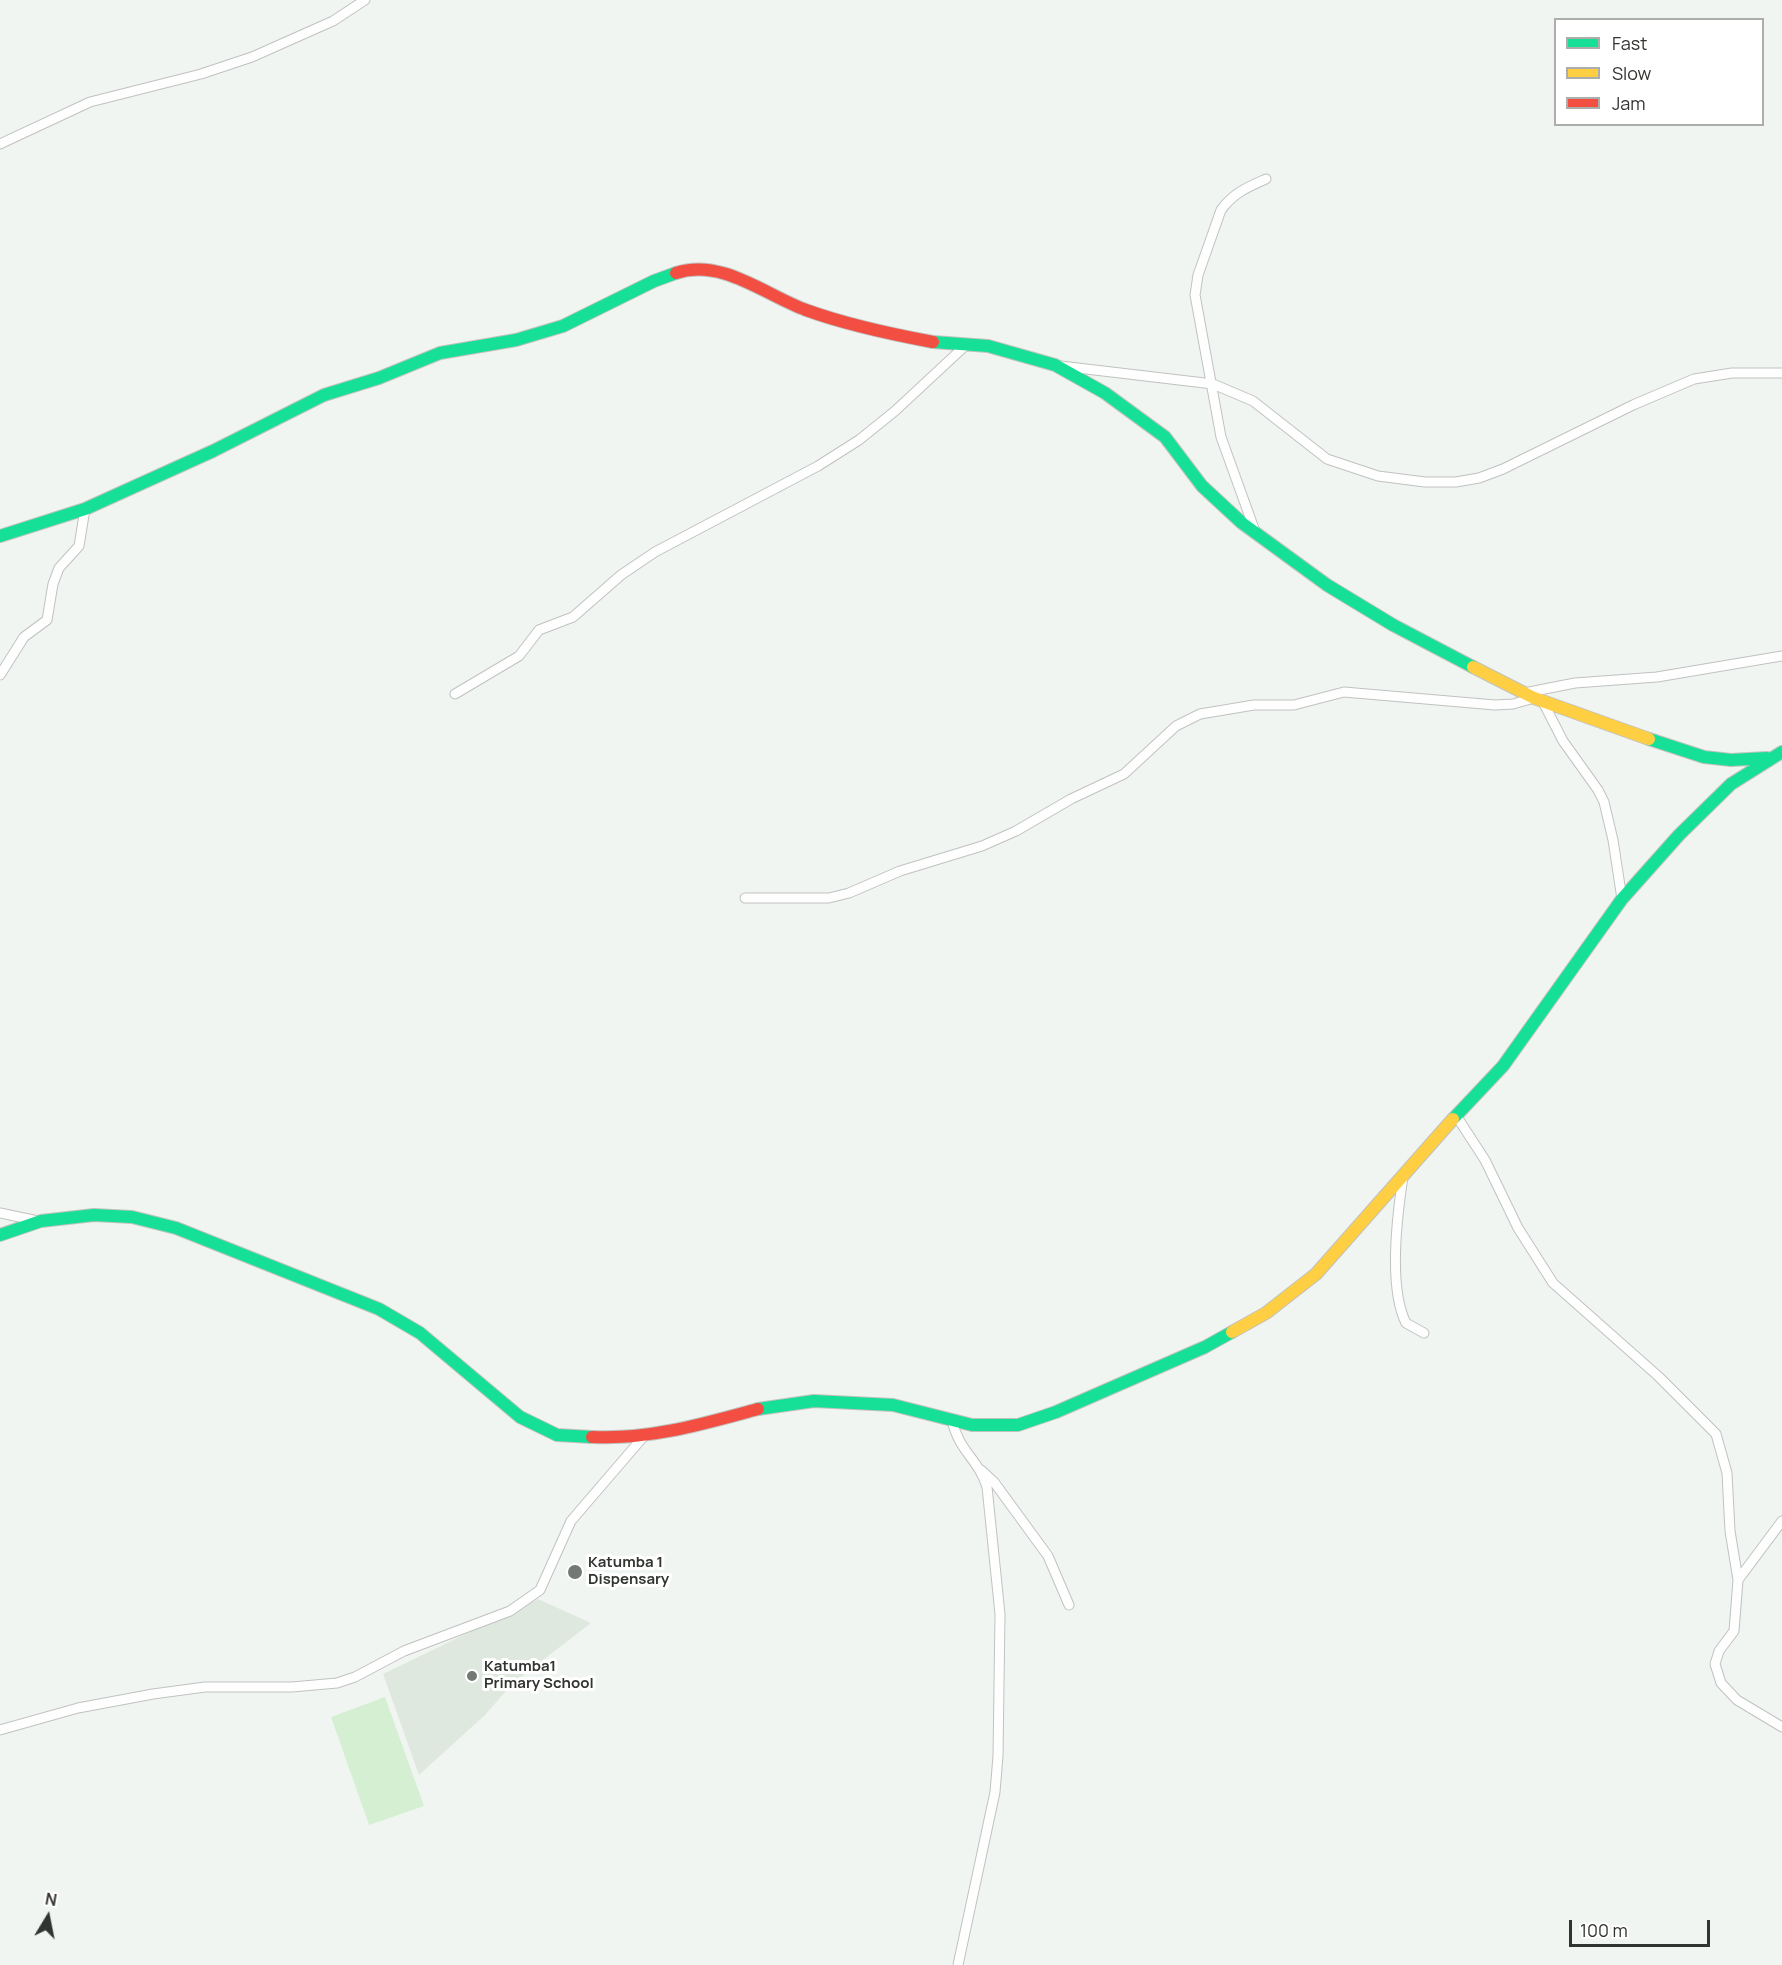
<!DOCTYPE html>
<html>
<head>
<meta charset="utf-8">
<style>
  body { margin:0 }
  #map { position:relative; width:1782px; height:1965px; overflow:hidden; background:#f1f5f1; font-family:Manrope,sans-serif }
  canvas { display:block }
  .legend { position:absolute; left:1554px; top:18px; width:210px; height:108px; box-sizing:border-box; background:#fff; border:2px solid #adaeac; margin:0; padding:8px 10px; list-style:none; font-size:18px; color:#313430 }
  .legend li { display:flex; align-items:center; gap:12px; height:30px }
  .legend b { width:30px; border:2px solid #adaeac }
  .north { position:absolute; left:18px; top:1887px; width:60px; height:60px; -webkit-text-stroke:4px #fff; paint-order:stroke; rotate:10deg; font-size:16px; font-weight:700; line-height:24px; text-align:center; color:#313430 }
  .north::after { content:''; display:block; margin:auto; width:21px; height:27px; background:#313430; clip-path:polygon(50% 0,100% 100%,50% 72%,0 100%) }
  .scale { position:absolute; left:1569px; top:1920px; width:141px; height:27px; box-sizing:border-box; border:3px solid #313430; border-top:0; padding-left:8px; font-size:18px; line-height:21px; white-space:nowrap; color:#313430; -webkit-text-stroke:4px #fff; paint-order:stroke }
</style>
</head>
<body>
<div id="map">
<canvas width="1782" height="1965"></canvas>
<ul class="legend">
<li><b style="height:8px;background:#16e098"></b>Fast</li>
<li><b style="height:8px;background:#ffcf43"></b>Slow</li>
<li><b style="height:8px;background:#f24e42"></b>Jam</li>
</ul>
<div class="north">N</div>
<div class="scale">100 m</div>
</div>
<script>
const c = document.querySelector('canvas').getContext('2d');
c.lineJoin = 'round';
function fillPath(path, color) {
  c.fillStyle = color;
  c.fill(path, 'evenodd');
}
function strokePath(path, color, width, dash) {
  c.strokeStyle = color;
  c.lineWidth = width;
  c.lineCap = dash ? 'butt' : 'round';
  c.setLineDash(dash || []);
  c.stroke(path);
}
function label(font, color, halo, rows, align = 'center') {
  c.font = font + ' Manrope,sans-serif';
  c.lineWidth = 6;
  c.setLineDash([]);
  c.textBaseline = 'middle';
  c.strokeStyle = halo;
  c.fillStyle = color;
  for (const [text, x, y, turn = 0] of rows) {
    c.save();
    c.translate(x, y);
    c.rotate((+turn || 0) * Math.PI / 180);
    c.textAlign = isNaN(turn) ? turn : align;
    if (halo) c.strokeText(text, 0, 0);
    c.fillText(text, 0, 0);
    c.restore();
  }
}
fillPath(new Path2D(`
  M538 1599 591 1623 513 1683 485 1715 419 1775 383 1674Z`), '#dfe8de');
fillPath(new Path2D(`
  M385 1697 424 1806 369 1825 331 1717Z`), '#d4efd2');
const street = new Path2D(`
  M0 144 90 102 201 74 252 57 333 21 365 0
  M1061 366 1213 384 1253 401 1327 459 1378 476 1425 482H1456L1479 478 1503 469 1633 405 1694 379 1732 373H1782
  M1256 534 1221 437 1195 295 1198 275 1221 210C1233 193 1248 187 1266 179
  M0 675 24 637 47 620 53 584 59 568 79 546 85 509
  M1524 693 1575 683 1657 677 1782 656
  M455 694 519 656 539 630 573 617 621 575 655 552 818 466 859 440 895 411 966 345
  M1543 702 1563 741 1598 790 1604 802 1613 840 1622 899
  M745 898H829L849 893 900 871 982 846 1016 831 1071 799 1124 774 1176 726 1200 714 1254 705H1294L1344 692 1495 705 1513 704 1534 698
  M1457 1117 1485 1160 1518 1228 1553 1283 1658 1376 1716 1434 1727 1473 1730 1531 1738 1580
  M1403 1177C1397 1216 1388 1287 1406 1323L1424 1333
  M0 1213 38 1221
  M952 1420C959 1452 978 1458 987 1487L1000 1614 998 1756 995 1792 958 1965
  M981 1470 994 1482 1048 1556 1069 1605
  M1782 1521 1738 1580 1734 1631 1719 1651 1715 1664 1721 1683 1737 1700 1782 1727
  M0 1730 78 1708 153 1694 205 1687H292L337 1683 355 1677 404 1651 510 1611 540 1590 571 1521 644 1436`);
const fast = new Path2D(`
  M933 342 988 346 1055 365 1105 393 1165 437 1202 486 1242 523 1327 585 1393 625 1473 667
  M0 536 85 509 213 451 324 395 379 378 440 353 516 340 563 326 654 281 676 273
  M1649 739 1704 757 1731 760 1767 758
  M1453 1119 1503 1066 1622 899 1679 835 1731 784 1782 752
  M0 1235 41 1221 94 1215 132 1217 176 1228 379 1309 420 1333 520 1417 557 1435 592 1437
  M758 1409 814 1401 893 1405 972 1425H1018L1056 1412 1205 1347 1232 1332`);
const slow = new Path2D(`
  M1473 667 1534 698 1649 739
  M1232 1332 1266 1313 1316 1274 1453 1119`);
const jam = new Path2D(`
  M676 273C722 258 765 295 806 310 847 325 890 334 933 342
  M592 1437C649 1440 703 1424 758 1409`);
strokePath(street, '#c0c2c0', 11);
strokePath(fast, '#c0c2c0', 14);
strokePath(slow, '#c0c2c0', 14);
strokePath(jam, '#c0c2c0', 14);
strokePath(street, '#fdfefd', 9);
strokePath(fast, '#16e098', 12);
strokePath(slow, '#ffcf43', 12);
strokePath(jam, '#f24e42', 12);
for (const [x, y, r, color] of [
  [575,1572,8,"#747874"],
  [472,1676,6,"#747874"]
]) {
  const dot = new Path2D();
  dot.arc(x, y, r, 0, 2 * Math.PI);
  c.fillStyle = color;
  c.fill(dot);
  strokePath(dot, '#fff', 2);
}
label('bold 15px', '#313430', '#fff', [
  ["Katumba 1",588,1563],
  ["Dispensary",588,1580],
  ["Katumba1",484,1667],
  ["Primary School",484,1684]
], 'left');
</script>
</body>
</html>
